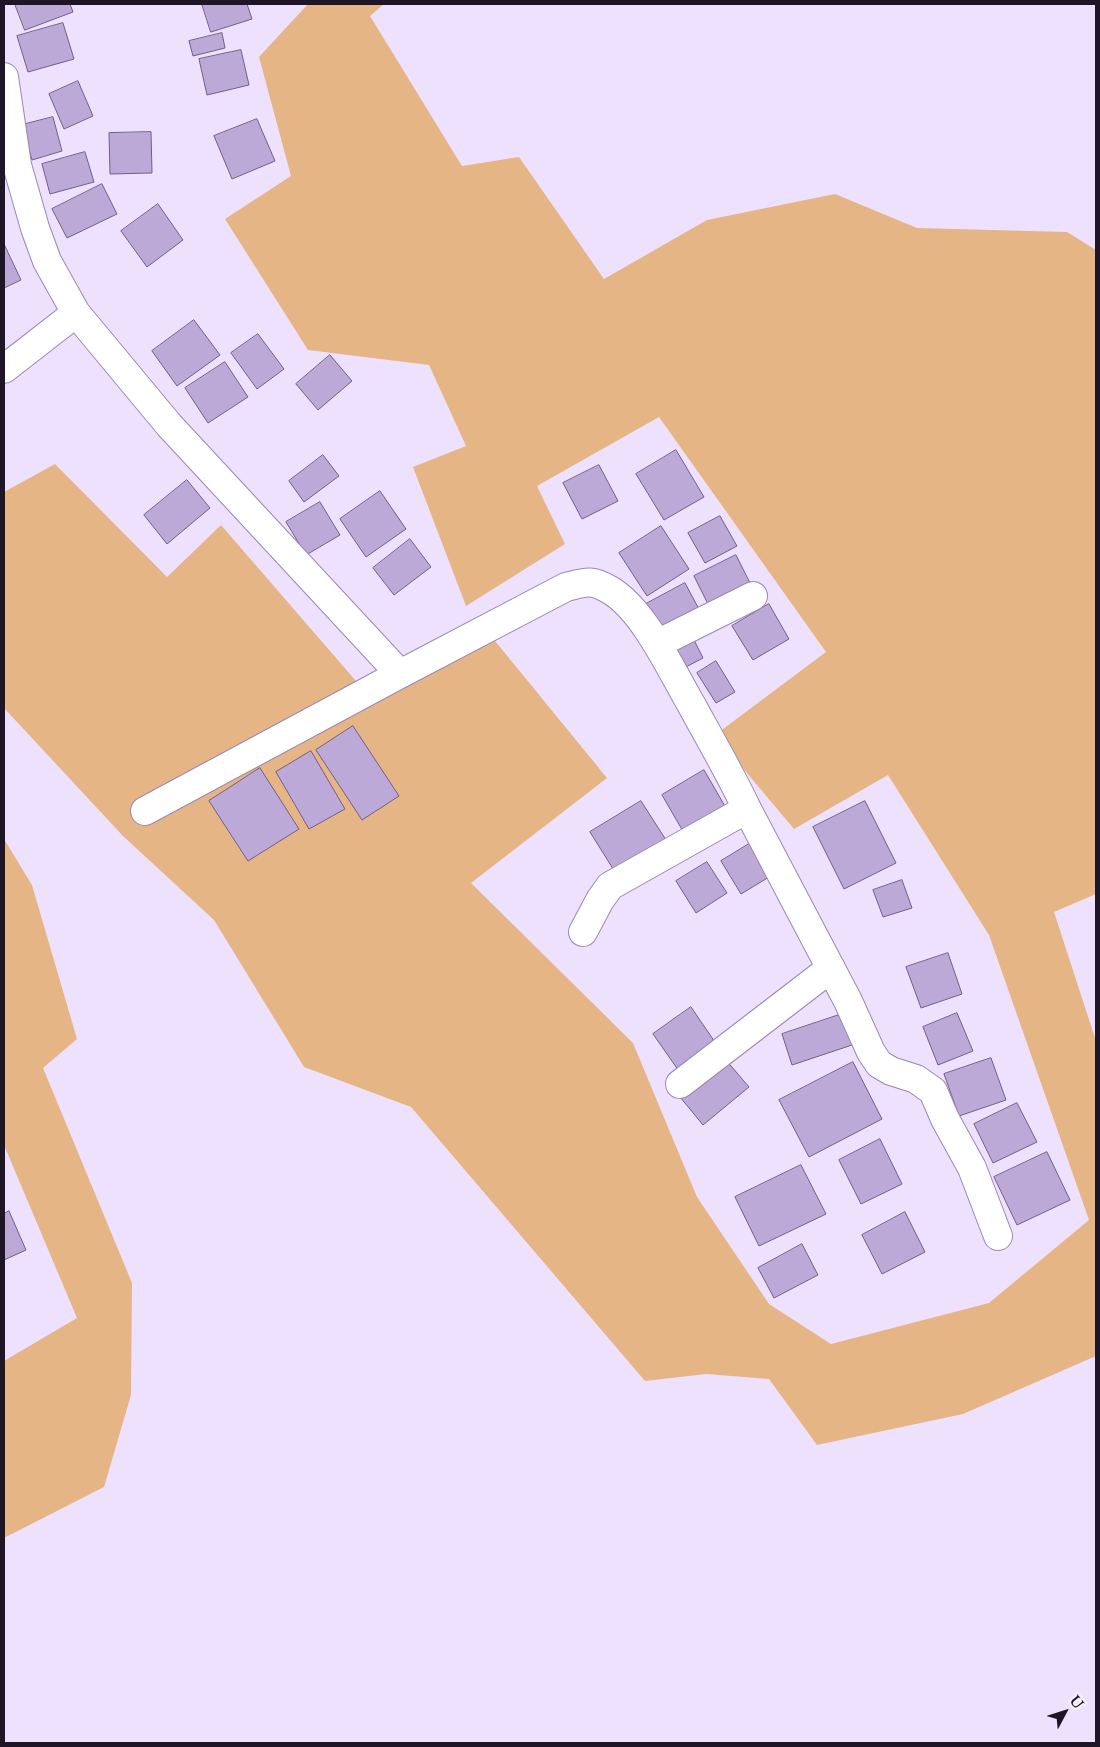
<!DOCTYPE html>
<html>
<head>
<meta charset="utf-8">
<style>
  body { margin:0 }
  #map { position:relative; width:1100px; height:1747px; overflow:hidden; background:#eee1fe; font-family:"Libre Baskerville",serif }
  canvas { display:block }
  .frame { position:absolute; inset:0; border:5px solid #1e1627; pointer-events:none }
  .north { position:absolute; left:1040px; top:1687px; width:50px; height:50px; -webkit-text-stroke:4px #f7f3fd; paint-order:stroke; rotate:50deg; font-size:14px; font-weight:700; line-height:20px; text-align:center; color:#1e1627 }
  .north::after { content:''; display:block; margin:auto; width:18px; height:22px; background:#1e1627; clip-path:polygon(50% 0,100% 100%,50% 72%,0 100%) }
</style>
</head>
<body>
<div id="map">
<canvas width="1100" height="1747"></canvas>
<div class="frame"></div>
<div class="north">U</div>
</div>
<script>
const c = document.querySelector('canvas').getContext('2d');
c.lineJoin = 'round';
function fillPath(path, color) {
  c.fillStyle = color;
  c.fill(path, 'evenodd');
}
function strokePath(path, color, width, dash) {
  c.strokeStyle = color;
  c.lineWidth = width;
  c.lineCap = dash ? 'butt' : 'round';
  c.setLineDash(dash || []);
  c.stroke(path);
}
fillPath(new Path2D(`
  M308 4H384L370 16 462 166 519 157 604 279 707 220 835 194 917 228 1067 232 1096 250V894L1054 912 1096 1041V1356L963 1414 817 1445 769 1379 706 1374 645 1381 411 1107 304 1067 214 920 123 836 4 708V492L55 464 167 577 221 525 375 703 491 636 607 778 471 883 633 1043 697 1197 769 1304 831 1344 989 1303 1089 1220 989 935 888 775 794 829 715 735 826 652 659 417 537 486 565 544 466 606 413 467 466 446 429 365 308 350 225 219 291 176 259 57Z
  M4 839 32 885 77 1039 43 1068 132 1283 131 1395 104 1487 4 1538V1361L77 1318 4 1145Z`), '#e6b586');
const building = new Path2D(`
  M15 4H70L73 12 25 30Z
  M202 4H247L252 19 211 32Z
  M63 23 74 59 28 72 17 36Z
  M222 33 225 48 193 56 189 41Z
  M241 50 249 85 207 95 199 59Z
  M78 81 93 116 64 129 49 94Z
  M53 117 62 151 32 160 22 125Z
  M257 119 275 161 232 179 214 136Z
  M151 132 152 173 110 174 109 133Z
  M85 152 94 182 50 194 42 164Z
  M102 184 117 214 67 238 52 209Z
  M158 204 183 240 147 267 121 231Z
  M4 244 21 280 4 288Z
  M194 320 220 355 177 386 152 351Z
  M258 334 284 369 257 389 231 353Z
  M330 355 352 381 318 410 296 384Z
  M225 362 248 397 208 423 185 388Z
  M676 450 704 497 664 520 636 474Z
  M323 455 339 476 304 502 289 481Z
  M599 465 618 501 582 519 563 483Z
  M187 480 210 508 167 544 144 515Z
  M380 491 406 529 366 557 340 519Z
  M320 502 340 535 306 555 286 522Z
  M720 516 737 546 705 563 688 533Z
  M661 526 689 569 647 596 619 553Z
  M410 539 431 567 394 595 373 568Z
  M736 555 751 585 709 606 694 576Z
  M685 583 701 613 661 635 644 605Z
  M769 604 789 639 753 660 732 626Z
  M691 634 703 658 682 669 669 645Z
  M716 661 735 692 716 703 697 673Z
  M353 726 399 796 362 820 316 750Z
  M311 751 345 809 309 829 276 772Z
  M260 768 299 829 248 861 209 801Z
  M704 770 726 808 684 833 662 795Z
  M641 801 666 840 615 872 590 832Z
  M865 801 896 863 844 889 813 827Z
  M754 841 774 874 741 894 721 861Z
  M707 862 727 893 696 913 676 881Z
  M902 880 912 908 883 917 873 890Z
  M948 953 962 994 921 1008 906 967Z
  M691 1007 719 1048 681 1074 653 1034Z
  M957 1013 973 1051 938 1065 923 1027Z
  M842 1014 852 1045 792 1065 782 1034Z
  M991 1058 1006 1100 959 1116 944 1074Z
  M725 1059 749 1087 703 1125 680 1097Z
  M853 1062 882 1119 809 1157 779 1100Z
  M1017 1103 1037 1142 993 1163 974 1124Z
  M880 1139 902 1184 861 1204 839 1160Z
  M1047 1152 1070 1200 1017 1225 994 1177Z
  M801 1165 826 1214 759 1246 735 1197Z
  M9 1211 26 1250 4 1260V1214Z
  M905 1212 925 1252 882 1274 862 1235Z
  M802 1244 818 1275 774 1298 758 1268Z`);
fillPath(building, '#bda9d7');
strokePath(building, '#715e88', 1);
const minor = new Path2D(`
  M4 77 17 165 35 228 47 261 76 313 169 425 400 674
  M4 369 76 313
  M657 644 753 596
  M145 811 400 674 566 587C586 582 591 579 610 590 644 610 671 670 691 704 710 739 730 773 747 809L848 1001 871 1052 879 1064 891 1071 916 1079 933 1091 945 1119 972 1168 998 1236
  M583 932 600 900 610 886 747 809
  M680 1084 831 968`);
strokePath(minor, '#9b87b4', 30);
strokePath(minor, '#fff', 28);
</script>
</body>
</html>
